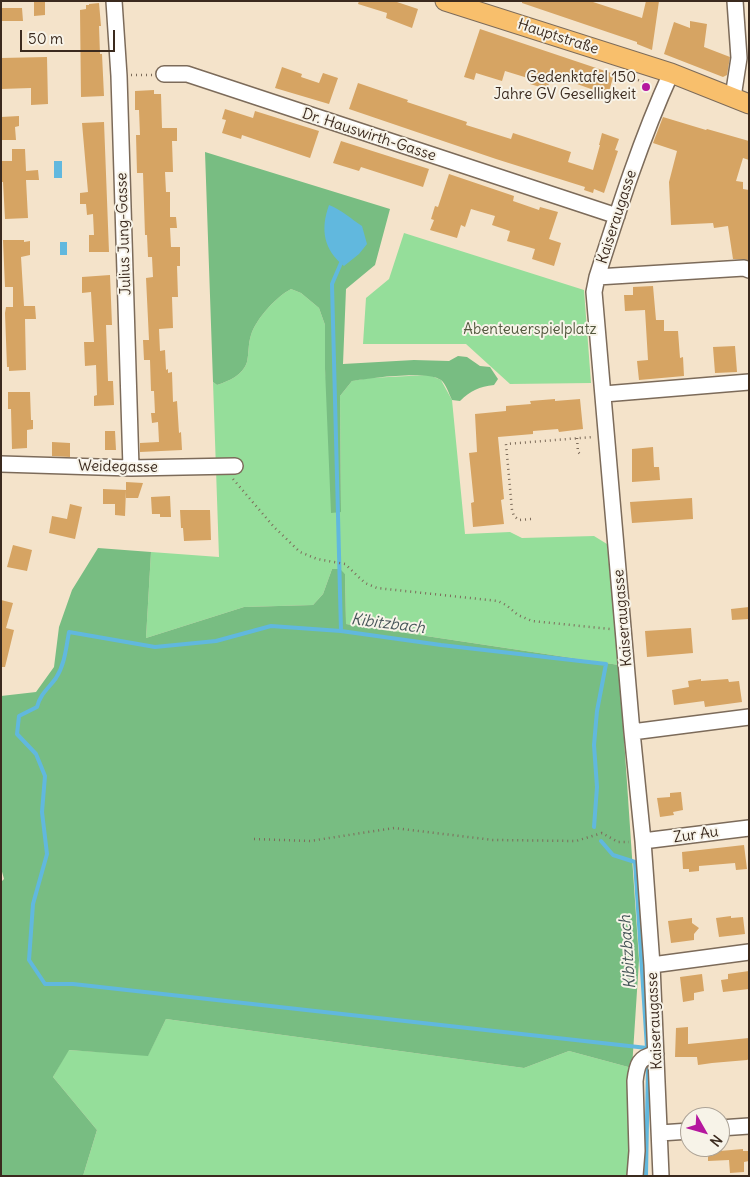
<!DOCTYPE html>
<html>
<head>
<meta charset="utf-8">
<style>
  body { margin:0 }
  #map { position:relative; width:750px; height:1177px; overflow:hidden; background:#f4e3ca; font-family:Delius,sans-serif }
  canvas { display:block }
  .frame { position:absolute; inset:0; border:2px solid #3b2a1e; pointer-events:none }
  .north { position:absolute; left:680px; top:1107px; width:50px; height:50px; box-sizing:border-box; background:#f7f3e8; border:1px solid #aca397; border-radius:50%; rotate:128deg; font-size:14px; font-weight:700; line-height:20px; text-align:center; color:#3b2a1e }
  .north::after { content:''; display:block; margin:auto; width:18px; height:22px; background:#b5179e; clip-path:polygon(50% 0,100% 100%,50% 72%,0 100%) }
  .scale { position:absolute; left:20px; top:30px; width:95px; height:22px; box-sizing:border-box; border:2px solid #3b2a1e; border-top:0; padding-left:6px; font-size:15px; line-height:18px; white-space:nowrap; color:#3b2a1e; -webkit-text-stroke:4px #f7f3e8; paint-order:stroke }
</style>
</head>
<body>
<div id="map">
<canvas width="750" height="1177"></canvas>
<div class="frame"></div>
<div class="north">N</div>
<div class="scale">50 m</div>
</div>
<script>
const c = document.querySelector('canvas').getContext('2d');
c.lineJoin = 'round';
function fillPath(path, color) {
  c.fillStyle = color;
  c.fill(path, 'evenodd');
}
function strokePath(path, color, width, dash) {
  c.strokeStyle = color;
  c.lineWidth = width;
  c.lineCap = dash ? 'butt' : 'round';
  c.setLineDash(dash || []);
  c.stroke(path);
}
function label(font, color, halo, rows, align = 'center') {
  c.font = font + ' Delius,sans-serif';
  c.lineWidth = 4;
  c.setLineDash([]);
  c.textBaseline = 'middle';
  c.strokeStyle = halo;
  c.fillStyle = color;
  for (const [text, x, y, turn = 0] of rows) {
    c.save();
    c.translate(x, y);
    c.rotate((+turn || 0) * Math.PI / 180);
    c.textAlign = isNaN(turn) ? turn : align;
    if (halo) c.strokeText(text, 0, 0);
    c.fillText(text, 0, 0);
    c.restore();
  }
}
fillPath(new Path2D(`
  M404 233 584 290 591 383 510 384 466 344H363L366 298 389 279Z
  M291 289 301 293 319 308 325 325V369L341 512 340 396 352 381 369 378 429 375 441 380 452 400 465 534 510 532 522 538 594 536 607 544 619 665 346 624 345 574 332 569 323 594 313 605 244 607 146 638 151 552 219 557 213 382 217 385C229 381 243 375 247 362 249 353 248 344 251 335 256 319 276 297 291 289Z
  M166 1019 524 1068 569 1051 632 1068 631 1176H83L97 1130 53 1077 68 1050 148 1055Z`), '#95de9a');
fillPath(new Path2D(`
  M205 152 390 209 375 265 346 289 343 364 414 360 449 361 458 356 467 357 480 366 490 367 498 379 494 385C479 387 471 390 460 401L452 400C449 394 446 384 441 380 428 370 369 378 352 381L340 396 341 512 331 513 325 369V325L319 308 301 293 291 289C276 297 256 319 251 335 248 344 249 353 247 362 243 375 229 381 217 385L213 382Z
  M98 548 151 552 146 638 244 607 313 605 323 594 332 569H340L345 574 346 624 619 665 639 960 632 1068 569 1051 524 1068 166 1019 148 1056 69 1050 53 1077 97 1130 83 1176H1V882L4 879 1 868V696L36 692 54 667 59 627 72 590Z`), '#78bd82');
fillPath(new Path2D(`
  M54 161H62V178H54Z
  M329 205C342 210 351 219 362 226L367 244 359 254 344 266C324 250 320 230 329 205Z
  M60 242H67V255H60Z`), '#61b8de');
strokePath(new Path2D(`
  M341 263 332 284 341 631 441 645 606 664 597 711 594 745 597 787 594 827
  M341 631 271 626 216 641 155 647 69 632C66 648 65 664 56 678 49 688 40 694 37 707L19 716 17 734 36 754 45 776 42 812 47 854 33 904 29 960 45 984H73L647 1048
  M601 841 613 855 635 862 647 1048
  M646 1176 648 1066`), '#61b8de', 4);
fillPath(new Path2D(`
  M34 1H45V15L34 16Z
  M359 1H394L418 9 412 28 386 18 387 13 358 4Z
  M522 1H590L642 18 646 1H659L652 50 637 44V42L522 3Z
  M99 3 101 26H99L100 54H102L104 96 81 97 80 10 86 9V5H89V4Z
  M1 8H22L23 21H1Z
  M690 21 707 24 704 47 730 57 727 75 723 77 664 54 674 22 690 28Z
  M480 29 614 74 608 95 577 84 578 81 553 73 547 89 530 84 531 79 505 71 502 81 476 73 474 80 464 77Z
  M47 57 48 104 31 105V88L1 89V58Z
  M282 67 302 74 301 77 319 83 323 73 338 78 329 104 275 88Z
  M358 83 408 100 407 102 467 122 466 125 511 139 513 133 571 152 568 162 593 170 600 145H599L602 133 619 139 615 150 618 151 604 193 594 189 593 193 584 190 585 187 496 159 349 109Z
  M154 90V94H161L162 128H177V141H172L173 172H165L166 192H170V217H176L177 228H170L171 247H180V266H177L178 297H172L173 328 159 329 160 351 165 350 166 370 168 369V373L172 372 173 402 177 401 179 433 181 432 182 450 140 452V443L159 442 158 422 152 423 151 413H155L154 391H151L150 360H144L143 340H149L146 278 153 277 152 257H148L147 235H145L143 173H137L136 135H140L139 110H135V91Z
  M225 109 253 118 255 111 319 131 310 158 242 135 241 139 222 133 226 120 222 119Z
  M19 116V126L15 127 16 140H1V117Z
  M663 117 706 130 707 129 749 141V160L743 158 736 181 743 182V189L749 190V260L733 259 728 226 714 228 713 223 671 225 669 182 677 151 653 143Z
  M104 122 109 252H89V235H94L93 214 87 215 86 204H80V193L88 192 82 123Z
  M341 141 429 169 423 187 361 167 359 171 333 163Z
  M12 149H25L26 171 38 170 39 180H26L28 218 5 219 3 182H1V161H12Z
  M449 174 514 196 513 201 539 210 540 207 558 212 549 239 561 243 554 266 532 259 535 249 507 241 510 231 492 225 495 216 471 209 465 227 461 225 457 238 430 230 434 220 431 219 435 206 438 207Z
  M3 240H24V242L30 241V255L21 257 24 306H35L36 319H25L26 370 9 371V367H7L5 313 6 307H13V287H5Z
  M110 275 112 325H106L108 381H113L114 405 94 406V396L97 395 96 365 85 366 84 342H94L91 292 82 293V277Z
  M653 286 656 320H664V331H678L680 358 683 357 684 376 639 380 637 361 648 360 645 310 625 311 624 295H633V287Z
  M735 346 737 372 715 373 713 347Z
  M8 392H30L31 420H33V429L27 430V448L12 449 11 409H8Z
  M555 399V401L580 399 583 429 559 432 558 429 533 431V434L498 437 504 499 501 500 504 524 473 527 471 503 474 502 469 453 477 452 475 414 506 411V406L531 404 530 401Z
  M105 431H115L116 450H105Z
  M52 442 70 443V457L52 456Z
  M653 447 654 467H659L660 480 632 482V449Z
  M126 482 143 483 138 498H126Z
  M103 489 126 490 125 516 115 515V504H103Z
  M170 496 171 517H160V514H152L151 497Z
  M692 498 693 519 632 523 630 502Z
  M70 504 82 507 75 539 49 533 52 516 67 519Z
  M180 510H210L211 540 184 541 183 528H181Z
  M13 545 32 550 27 571 7 567Z
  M1 600 13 603 6 628 14 630 5 667H1Z
  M749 607V619L732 620 731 609Z
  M691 628 693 653 647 657 645 631Z
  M701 679V681L728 679 729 682 739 681 742 702 705 707 704 701 674 705 672 690 689 687 688 681Z
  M681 792 683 810 673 812 674 815 660 817 657 798 670 797V793Z
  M744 845 747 869 736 870 735 863 699 866V871L689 872V869H683L682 852Z
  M731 916V918L743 917 745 934 719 937 716 918Z
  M692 918V923L699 928 694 934V940L671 943 668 921Z
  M749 971V989L723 992 721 980 728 979V974Z
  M702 974 704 991 694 993V1000L683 1002 680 977Z
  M688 1027V1044L749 1038V1059L747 1060 712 1063 698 1065 697 1057H675L676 1028Z
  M743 1149V1151H749V1161L744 1162V1172L730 1173 729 1160 708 1161V1152Z`), '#d6a463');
const minor = new Path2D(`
  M114 1 119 76 131 468
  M164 74H187L617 216
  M733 97 739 58 735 1
  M597 277 744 268 749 270
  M604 394 749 382
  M1 464 131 468 235 466
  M632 732 749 717
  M643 841 749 828
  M652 965 749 952
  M720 1128 749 1126
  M660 1133 690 1131
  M635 1176 637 1151 635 1081C637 1064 639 1057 656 1054
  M661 1176 652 965 643 841 632 732 594 292 597 277C619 208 641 139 671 73`);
const major = new Path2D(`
  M445 1 671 73 749 104`);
strokePath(minor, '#7c6b5a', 18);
strokePath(major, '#7c6b5a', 21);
strokePath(new Path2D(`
  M131 75H153
  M638 80 652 85
  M577 438 578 452 580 454
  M233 479 274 527 300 552 317 559 345 564 365 583 377 588 498 601 506 605 518 615 532 621 610 629
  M531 519 519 520 514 516 512 510 506 444 593 437
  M254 839 310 841 394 828 493 840 576 841 602 833 618 842H629`), '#7c6b5a', 2.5, [1, 4]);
strokePath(minor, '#fff', 15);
strokePath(major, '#f8bf6c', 19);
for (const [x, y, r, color] of [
  [646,87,5,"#b5179e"]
]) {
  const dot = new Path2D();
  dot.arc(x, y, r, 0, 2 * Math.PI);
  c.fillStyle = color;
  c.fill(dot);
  strokePath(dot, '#f7f3e8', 2);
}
label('15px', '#3b2a1e', '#f7f3e8', [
  ["Hauptstraße",558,37,18],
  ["Dr. Hauswirth-Gasse",369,135,18],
  ["Kaiseraugasse",617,217,-72],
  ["Julius Jung-Gasse",124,234,-92],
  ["Weidegasse",118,467,1],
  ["Kaiseraugasse",623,618,-95],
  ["Zur Au",696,835,-8],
  ["Kaiseraugasse",655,1021,-93]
]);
label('15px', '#3b2a1e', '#f7f3e8', [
  ["Gedenktafel 150",636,78],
  ["Jahre GV Geselligkeit",636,95]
], 'right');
label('15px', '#52573d', '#f7f3e8', [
  ["Abenteuerspielplatz",530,330]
]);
label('italic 16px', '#465558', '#f7f3e8', [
  ["Kibitzbach",388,624,7],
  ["Kibitzbach",628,952,-94]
]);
</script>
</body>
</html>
